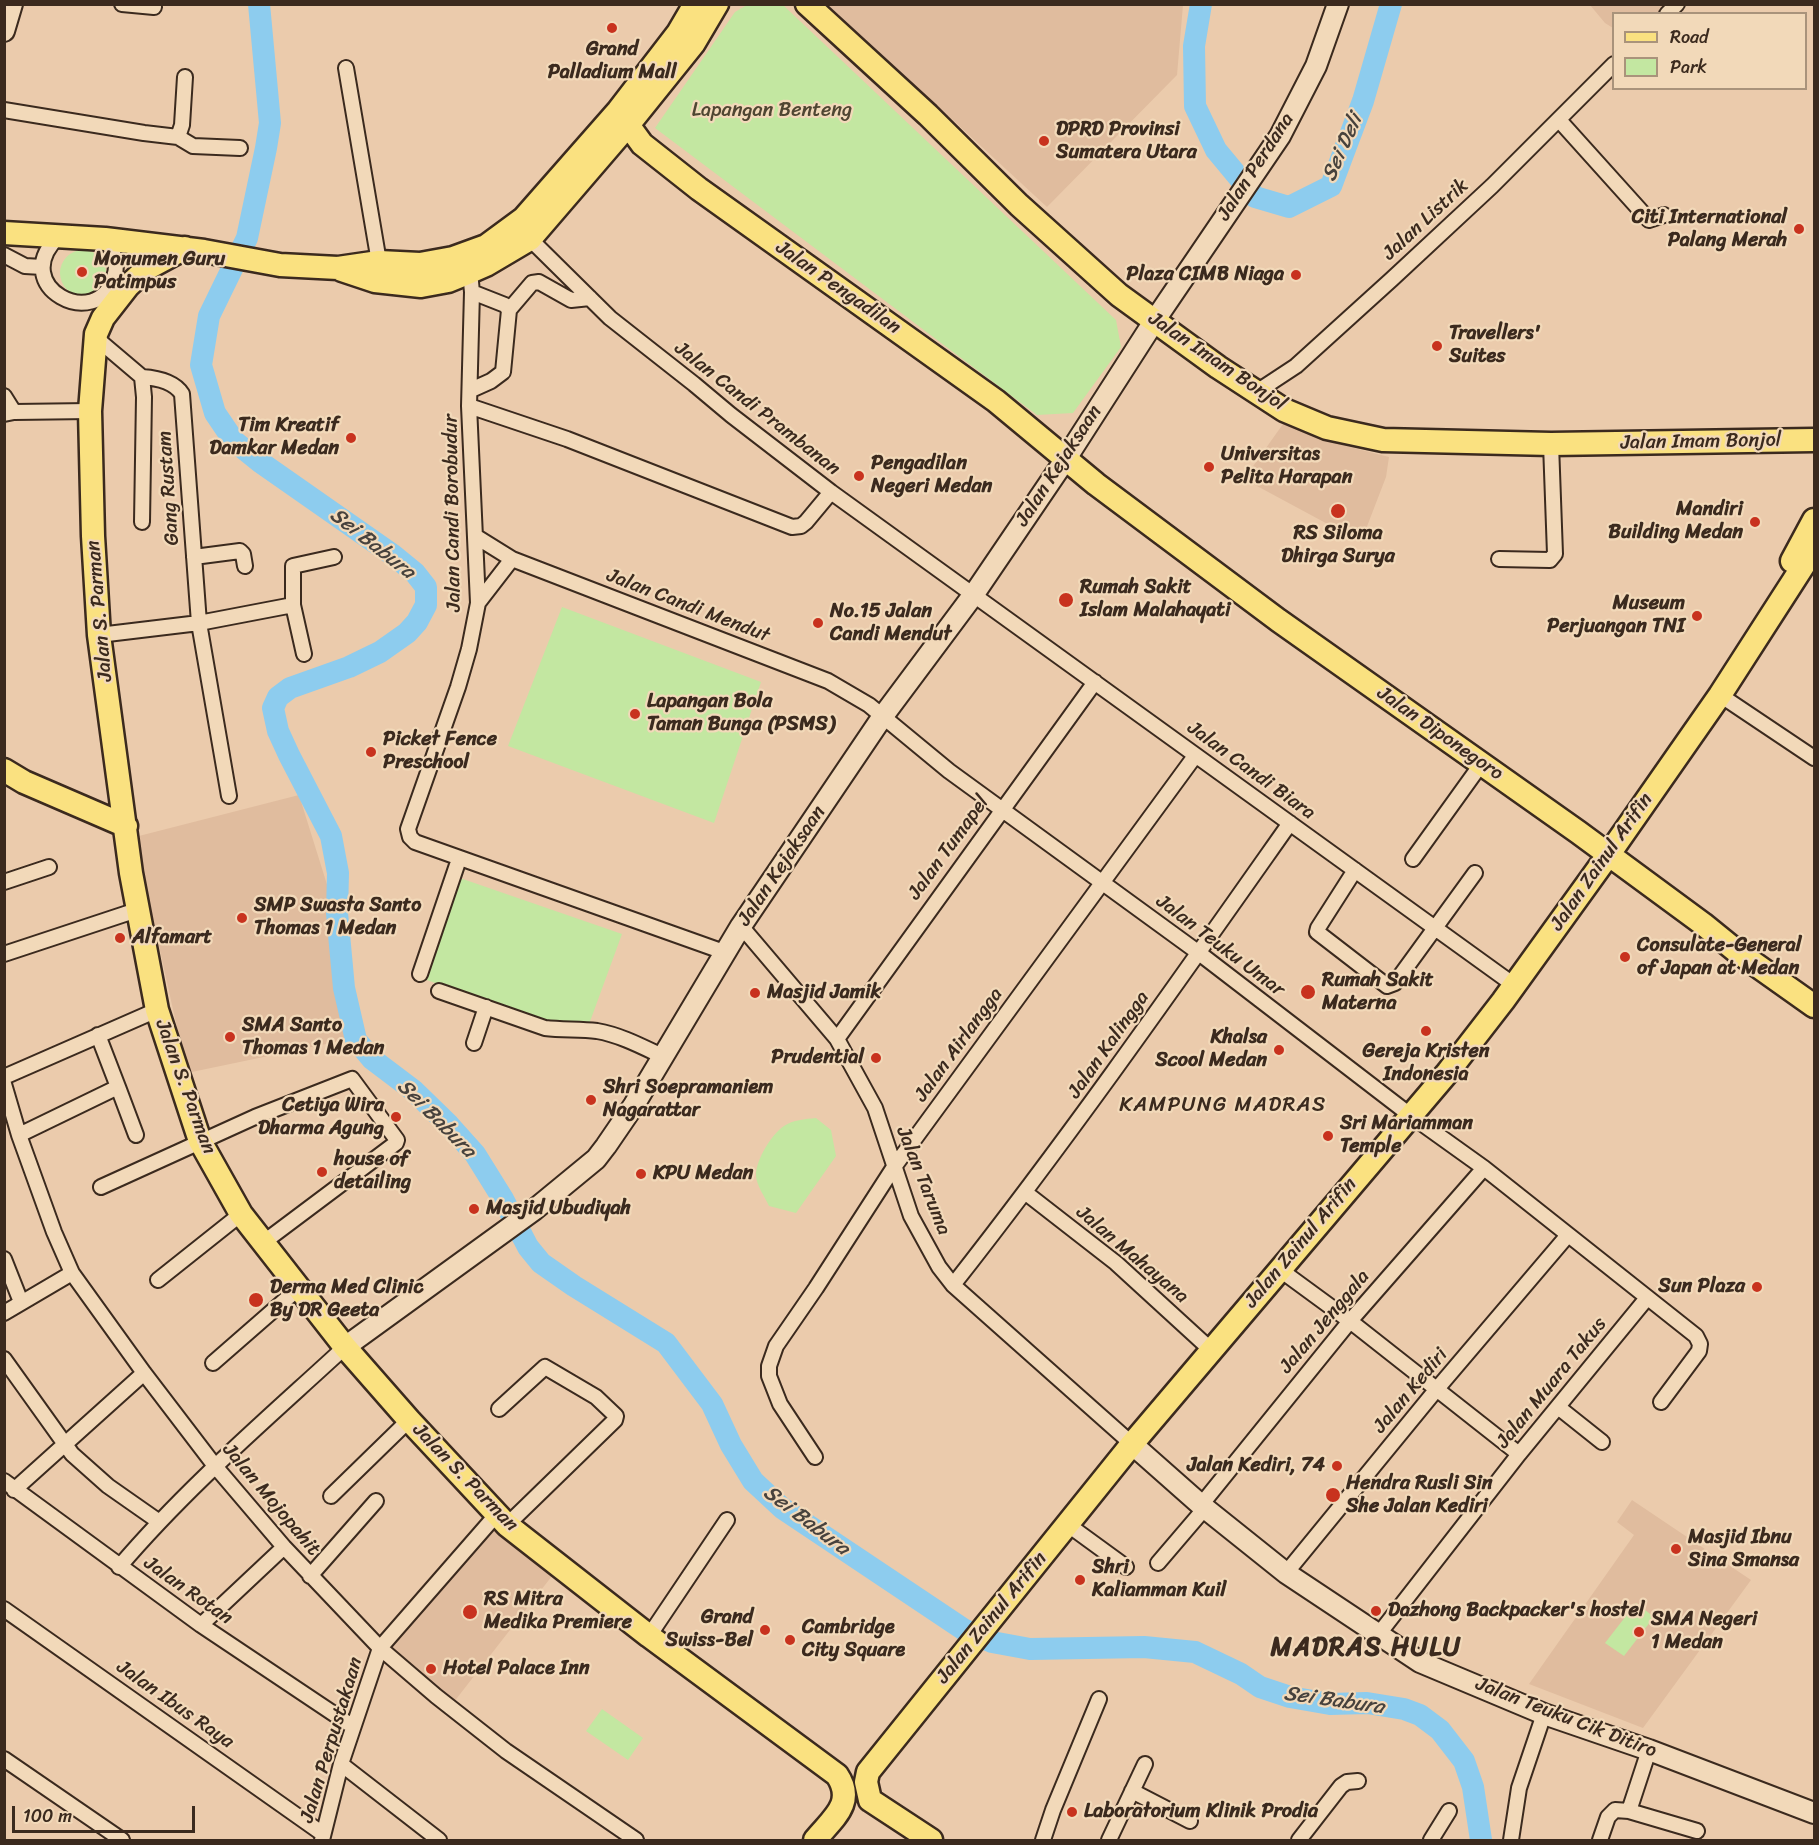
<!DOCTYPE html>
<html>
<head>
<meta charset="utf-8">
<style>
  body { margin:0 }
  #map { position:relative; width:1819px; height:1845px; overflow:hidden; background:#ebcbac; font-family:Sriracha,sans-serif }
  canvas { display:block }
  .frame { position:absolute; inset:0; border:6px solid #3b2a1e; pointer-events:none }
  .legend { position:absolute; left:1612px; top:12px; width:195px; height:78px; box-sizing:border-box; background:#f2d9b9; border:2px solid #a9937b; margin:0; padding:8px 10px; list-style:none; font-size:18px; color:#3b2a1e }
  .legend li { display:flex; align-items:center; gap:12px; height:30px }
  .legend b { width:30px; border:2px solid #a9937b }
  .scale { position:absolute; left:12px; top:1806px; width:183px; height:27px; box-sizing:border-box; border:3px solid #3b2a1e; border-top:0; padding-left:8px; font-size:18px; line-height:21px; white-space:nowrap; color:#3b2a1e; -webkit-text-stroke:4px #f2d9b9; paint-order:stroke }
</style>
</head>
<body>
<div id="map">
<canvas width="1819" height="1845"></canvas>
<div class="frame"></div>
<ul class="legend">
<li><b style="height:8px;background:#fae180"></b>Road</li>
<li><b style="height:16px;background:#c3e7a1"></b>Park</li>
</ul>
<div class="scale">100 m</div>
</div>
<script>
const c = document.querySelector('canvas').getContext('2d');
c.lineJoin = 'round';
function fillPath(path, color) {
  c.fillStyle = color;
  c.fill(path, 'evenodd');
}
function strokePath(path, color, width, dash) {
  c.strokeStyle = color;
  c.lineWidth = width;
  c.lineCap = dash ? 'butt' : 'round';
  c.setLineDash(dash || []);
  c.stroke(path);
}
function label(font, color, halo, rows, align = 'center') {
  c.font = font + ' Sriracha,sans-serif';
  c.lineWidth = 4.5;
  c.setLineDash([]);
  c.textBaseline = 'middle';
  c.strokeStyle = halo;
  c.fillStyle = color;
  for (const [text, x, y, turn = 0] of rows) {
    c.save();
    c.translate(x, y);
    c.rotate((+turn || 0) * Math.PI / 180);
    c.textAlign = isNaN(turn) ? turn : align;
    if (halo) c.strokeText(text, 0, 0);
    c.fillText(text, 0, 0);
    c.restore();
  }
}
fillPath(new Path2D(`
  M828 5H1183L1177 75 1047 207Z
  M1590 5H1669L1660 13 1614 14 1613 28 1605 23Z
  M1283 424 1334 443 1389 457 1386 477 1361 542 1244 479Z
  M299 795 329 891 332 945 345 1040 187 1073 135 837Z
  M1632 1500 1751 1580 1643 1728 1529 1684 1634 1535 1617 1522Z
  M497 1514 559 1567 450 1707 381 1647Z`), '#e0bc9e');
fillPath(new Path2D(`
  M747 5H783L1116 320 1121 347 1073 413 1037 415 655 128 735 12Z
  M60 273a23 23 0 1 1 46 0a23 23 0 1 1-46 0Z
  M562 607 761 682 714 823 508 746Z
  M457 877 622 934 588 1027 564 1028 421 978Z
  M816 1118 831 1130 836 1156 796 1213 769 1206C765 1197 756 1185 756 1175 756 1160 771 1135 784 1126 793 1120 805 1119 816 1118Z
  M1636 1603 1654 1617 1624 1656 1605 1643Z
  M602 1709 643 1738 628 1760 586 1731Z`), '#c3e7a1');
strokePath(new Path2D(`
  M259 4 270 123 266 148 247 238 209 316 201 365 215 413 234 441 260 462 393 555 415 573 426 587V605L417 622 407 633 380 652 349 667 290 688 278 697 273 708 278 731 289 755 331 836 338 873 337 913 344 988 356 1040 372 1059 413 1090 449 1125 475 1154 503 1199 528 1247 541 1263 574 1286 666 1343 712 1404 731 1445 753 1481 782 1508 963 1629 992 1642 1030 1649 1144 1647 1195 1652 1241 1674 1260 1687 1290 1697 1330 1704 1367 1703 1404 1709 1420 1715 1440 1730 1464 1761 1473 1787 1481 1840
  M1201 4 1194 46 1195 106 1216 150 1255 197 1289 207 1331 186 1363 101 1391 4`), '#8dccee', 22);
const street = new Path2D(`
  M122 4 154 7
  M1667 14 1677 4
  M346 68 379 262 378 267
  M4 110 144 133 178 137 182 125 185 77
  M1559 120 1649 220 1664 215
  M178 137 193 146 240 148
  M58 237C7 287 98 333 114 277 119 263 114 251 105 239
  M530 239 610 318 694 384 731 415 831 492 1514 985
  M4 255 25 266 42 267
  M470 272 472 292 469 406 478 603 469 649 458 687 408 829 410 837 415 842 724 952
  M509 310 532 283 539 282 571 300 590 298
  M96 338 142 377 144 397 142 522
  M142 377C157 378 174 381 182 394L199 623 229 796
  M471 390 491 381 503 372 509 310 505 305 472 292
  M1255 393 1296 366 1392 279 1492 186 1614 64
  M4 396 14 412
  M469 406 567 439 792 527 801 526 806 522 831 492
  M4 414 14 412 90 411
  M475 536 512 559 828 681 869 705 949 771 1199 953 1410 1115 1484 1168 1696 1336 1700 1344 1699 1351 1661 1402
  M194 557 240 551 243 554 245 566
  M1499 559 1550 560 1555 554 1551 444
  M478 603 512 559
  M99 635 199 623 293 605
  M304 654 293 605V566L334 557
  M1720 695 1814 758
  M1413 859 1482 763
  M1355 870 1318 928 1317 932 1387 986 1395 983 1475 873
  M4 882 49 867
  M741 926 837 1039 875 1108 911 1216 939 1267 953 1285 1132 1444
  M4 954 137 910
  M420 974 459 859
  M439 991 545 1028C562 1030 580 1029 597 1031 620 1035 641 1046 662 1056
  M837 1039 1095 682
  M474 1043 486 1007
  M4 1077 157 1010
  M4 1084 19 1135 54 1232 72 1273 144 1373 215 1466 284 1547 380 1648 436 1696 506 1751 636 1840
  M118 1087 136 1135
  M19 1135 118 1087 98 1035
  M101 1187 255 1117 352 1079 397 1140 396 1143 264 1242
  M1026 1193 1116 1263 1210 1349
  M4 1259 21 1302
  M1279 1269 1350 1321 1519 1454
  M158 1280 241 1214
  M953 1285C1071 1135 1180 979 1290 823
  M4 1313 72 1273
  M4 1359 72 1454 108 1486 158 1521
  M213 1363 300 1287
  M1558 1407 1602 1442
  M499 1409 545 1367 596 1397 616 1416 615 1420 507 1525
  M815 1457 780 1404 769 1376V1366L776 1346 816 1288 894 1167 1195 756
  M4 1481 201 1625 352 1726
  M14 1490 144 1373
  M331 1496 409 1420
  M1201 1505 1350 1321 1484 1168
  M1067 1524 1126 1567
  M1158 1563 1205 1508
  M119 1567C188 1486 268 1418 345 1347
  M1286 1573 1436 1390 1568 1235
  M310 1576 376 1501
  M4 1609 323 1834
  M201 1625 284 1547
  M1378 1635 1519 1454 1647 1298
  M649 1636 727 1520
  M4 1759 122 1840
  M341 1764 439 1840
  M1132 1791 1190 1821
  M1629 1811 1697 1831
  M322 1840 341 1764 380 1648 497 1514
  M1043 1840 1053 1810 1099 1699
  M1109 1840 1145 1764
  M1299 1840 1341 1786 1347 1782 1358 1781
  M1431 1840 1449 1811
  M1511 1840 1519 1788 1544 1714
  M1600 1840 1608 1817 1615 1810 1629 1811 1649 1750`);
const secondary = new Path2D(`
  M4 31 12 4
  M345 1347 534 1210 596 1159 606 1146 634 1105 741 926 883 716 974 594 1065 460 1155 320 1280 136 1316 66 1338 4
  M1132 1444 1201 1505 1286 1573 1420 1662 1544 1714 1649 1750 1814 1813`);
const primary = new Path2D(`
  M807 4 928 115 1019 205 1119 295 1218 367 1284 410 1327 428 1383 440 1551 444 1814 440
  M618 111 642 144 699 189 996 401 1096 484 1278 620 1578 832 1703 924 1735 950 1814 1006
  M4 233 105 239 204 251 280 265 338 268 379 262 420 264 453 258 486 246 524 218 618 111 678 33 695 4
  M185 248 146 269 128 286 103 318 96 334 90 411 93 536 99 635 131 873 157 1010 200 1141 241 1214 345 1347 409 1420 507 1525 649 1636 837 1775C856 1803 832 1819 815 1840
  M342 270 375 281 421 286 448 281 470 272 486 265 530 239 628 125 694 43 717 4
  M1792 561 1814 520
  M4 770 24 782 126 826
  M870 1800 866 1782 868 1772 1132 1444 1448 1072 1503 1001 1609 854 1720 695 1814 549
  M870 1800 931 1840`);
strokePath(street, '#3b2a1e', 18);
strokePath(secondary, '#3b2a1e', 24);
strokePath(primary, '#3b2a1e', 27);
strokePath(street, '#f2d9b9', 14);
strokePath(secondary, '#f2d9b9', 20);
strokePath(primary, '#fae180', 22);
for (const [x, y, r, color] of [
  [612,28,6,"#c8321e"],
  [1044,141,6,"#c8321e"],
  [1799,229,6,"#c8321e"],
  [82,272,6,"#c8321e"],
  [1296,275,6,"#c8321e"],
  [1437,346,6,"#c8321e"],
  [351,438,6,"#c8321e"],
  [1209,467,6,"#c8321e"],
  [859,476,6,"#c8321e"],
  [1338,511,8,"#c8321e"],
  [1755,522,6,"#c8321e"],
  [1066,600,8,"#c8321e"],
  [1697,616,6,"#c8321e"],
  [818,623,6,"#c8321e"],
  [635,714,6,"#c8321e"],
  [371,752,6,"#c8321e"],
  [242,918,6,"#c8321e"],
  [120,938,6,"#c8321e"],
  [1625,957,6,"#c8321e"],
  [1308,992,8,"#c8321e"],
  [755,993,6,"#c8321e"],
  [1426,1031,6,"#c8321e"],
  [230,1037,6,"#c8321e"],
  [1279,1050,6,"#c8321e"],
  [876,1058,6,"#c8321e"],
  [591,1100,6,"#c8321e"],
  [396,1117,6,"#c8321e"],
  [1328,1136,6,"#c8321e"],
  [322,1172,6,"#c8321e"],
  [641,1174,6,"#c8321e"],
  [474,1209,6,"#c8321e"],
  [1757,1287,6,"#c8321e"],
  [256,1300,8,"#c8321e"],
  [1337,1466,6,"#c8321e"],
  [1333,1495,8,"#c8321e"],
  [1676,1549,6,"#c8321e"],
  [1080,1580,6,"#c8321e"],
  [1376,1611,6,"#c8321e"],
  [470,1612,8,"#c8321e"],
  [765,1630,6,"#c8321e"],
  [1639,1632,6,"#c8321e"],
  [790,1640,6,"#c8321e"],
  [431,1669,6,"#c8321e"],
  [1072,1812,6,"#c8321e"]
]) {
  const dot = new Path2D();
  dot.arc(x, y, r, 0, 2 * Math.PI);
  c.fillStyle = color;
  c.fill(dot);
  strokePath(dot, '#f2d9b9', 2);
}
label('bold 20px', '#3b2a1e', '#f2d9b9', [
  ["Grand",612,50,"center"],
  ["Palladium Mall",612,73,"center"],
  ["DPRD Provinsi",1056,130],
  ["Sumatera Utara",1056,153],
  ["Citi International",1787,218,"right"],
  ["Palang Merah",1787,241,"right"],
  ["Monumen Guru",94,260],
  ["Patimpus",94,283],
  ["Plaza CIMB Niaga",1284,275,"right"],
  ["Travellers'",1449,334],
  ["Suites",1449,357],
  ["Tim Kreatif",339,426,"right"],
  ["Damkar Medan",339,449,"right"],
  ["Universitas",1221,455],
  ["Pelita Harapan",1221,478],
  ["Pengadilan",871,464],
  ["Negeri Medan",871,487],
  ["Mandiri",1743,510,"right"],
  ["Building Medan",1743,533,"right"],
  ["RS Siloma",1338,534,"center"],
  ["Dhirga Surya",1338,557,"center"],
  ["Rumah Sakit",1080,588],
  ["Islam Malahayati",1080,611],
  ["Museum",1685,604,"right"],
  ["Perjuangan TNI",1685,627,"right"],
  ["No.15 Jalan",830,612],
  ["Candi Mendut",830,635],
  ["Lapangan Bola",647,702],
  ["Taman Bunga (PSMS)",647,725],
  ["Picket Fence",383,740],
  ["Preschool",383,763],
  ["SMP Swasta Santo",254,906],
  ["Thomas 1 Medan",254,929],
  ["Alfamart",132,938],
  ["Consulate-General",1637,946],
  ["of Japan at Medan",1637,969],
  ["Rumah Sakit",1322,981],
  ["Materna",1322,1004],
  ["Masjid Jamik",767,993],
  ["SMA Santo",242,1026],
  ["Thomas 1 Medan",242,1049],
  ["Khalsa",1267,1038,"right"],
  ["Scool Medan",1267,1061,"right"],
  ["Gereja Kristen",1426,1052,"center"],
  ["Indonesia",1426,1075,"center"],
  ["Prudential",864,1058,"right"],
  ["Shri Soepramaniem",603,1088],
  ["Nagarattar",603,1111],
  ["Cetiya Wira",384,1106,"right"],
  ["Dharma Agung",384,1129,"right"],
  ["Sri Mariamman",1340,1124],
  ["Temple",1340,1147],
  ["house of",334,1160],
  ["detailing",334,1183],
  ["KPU Medan",653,1174],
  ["Masjid Ubudiyah",486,1209],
  ["Sun Plaza",1745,1287,"right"],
  ["Derma Med Clinic",270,1288],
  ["By DR Geeta",270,1311],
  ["Jalan Kediri, 74",1325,1466,"right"],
  ["Hendra Rusli Sin",1346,1484],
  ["She Jalan Kediri",1346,1507],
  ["Masjid Ibnu",1688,1538],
  ["Sina Smansa",1688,1561],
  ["Shri",1092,1568],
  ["Kaliamman Kuil",1092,1591],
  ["RS Mitra",484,1600],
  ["Medika Premiere",484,1623],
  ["Dazhong Backpacker's hostel",1388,1611],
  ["Grand",753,1618,"right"],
  ["Swiss-Bel",753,1641,"right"],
  ["SMA Negeri",1651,1620],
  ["1 Medan",1651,1643],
  ["Cambridge",802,1628],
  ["City Square",802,1651],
  ["Hotel Palace Inn",443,1669],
  ["Laboratorium Klinik Prodia",1084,1812]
], 'left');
label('20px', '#4f4632', '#f2d9b9', [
  ["Lapangan Benteng",772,111]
]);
label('20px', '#3b2a1e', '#f2d9b9', [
  ["Jalan Perdana",1256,167,-57],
  ["Jalan Listrik",1426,220,-43],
  ["Jalan Pengadilan",838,288,35],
  ["Jalan Imam Bonjol",1217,362,34],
  ["Jalan Candi Prambanan",757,409,38],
  ["Jalan Imam Bonjol",1701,442,-1],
  ["Jalan Kejaksaan",1059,466,-57],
  ["Gang Rustam",169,488,-94],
  ["Jalan Candi Borobudur",453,513,-91],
  ["Jalan Candi Mendut",688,606,21],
  ["Jalan S. Parman",100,611,-95],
  ["Jalan Diponegoro",1440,734,35],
  ["Jalan Candi Biara",1251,771,36],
  ["Jalan Tumapel",949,848,-54],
  ["Jalan Zainul Arifin",1602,862,-55],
  ["Jalan Kejaksaan",782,866,-56],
  ["Jalan Teuku Umar",1220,946,37],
  ["Jalan Airlangga",959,1045,-54],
  ["Jalan Kalingga",1109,1045,-55],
  ["Jalan S. Parman",185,1087,70],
  ["Jalan Taruma",923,1181,68],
  ["Jalan Zainul Arifin",1301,1243,-50],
  ["Jalan Mahayana",1132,1255,40],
  ["Jalan Jenggala",1325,1322,-50],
  ["Jalan Muara Takus",1552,1383,-51],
  ["Jalan Kediri",1411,1391,-50],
  ["Jalan S. Parman",465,1478,46],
  ["Jalan Mojopahit",271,1500,50],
  ["Jalan Rotan",188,1591,35],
  ["Jalan Zainul Arifin",992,1618,-51],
  ["Jalan Ibus Raya",175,1705,35],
  ["Jalan Teuku Cik Ditiro",1566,1718,21],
  ["Jalan Perpustakaan",332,1740,-73]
]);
label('italic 21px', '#47423d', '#f2d9b9', [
  ["Sei Deli",1343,148,-66],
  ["Sei Babura",372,544,38],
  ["Sei Babura",436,1119,45],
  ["Sei Babura",806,1521,37],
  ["Sei Babura",1334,1701,8]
]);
c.letterSpacing = '1.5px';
label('21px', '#3b2a1e', '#f2d9b9', [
  ["KAMPUNG MADRAS",1223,1106]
]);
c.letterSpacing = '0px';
c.letterSpacing = '1.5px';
label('bold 26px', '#3b2a1e', '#f2d9b9', [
  ["MADRAS HULU",1366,1648]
]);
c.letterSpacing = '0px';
</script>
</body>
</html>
